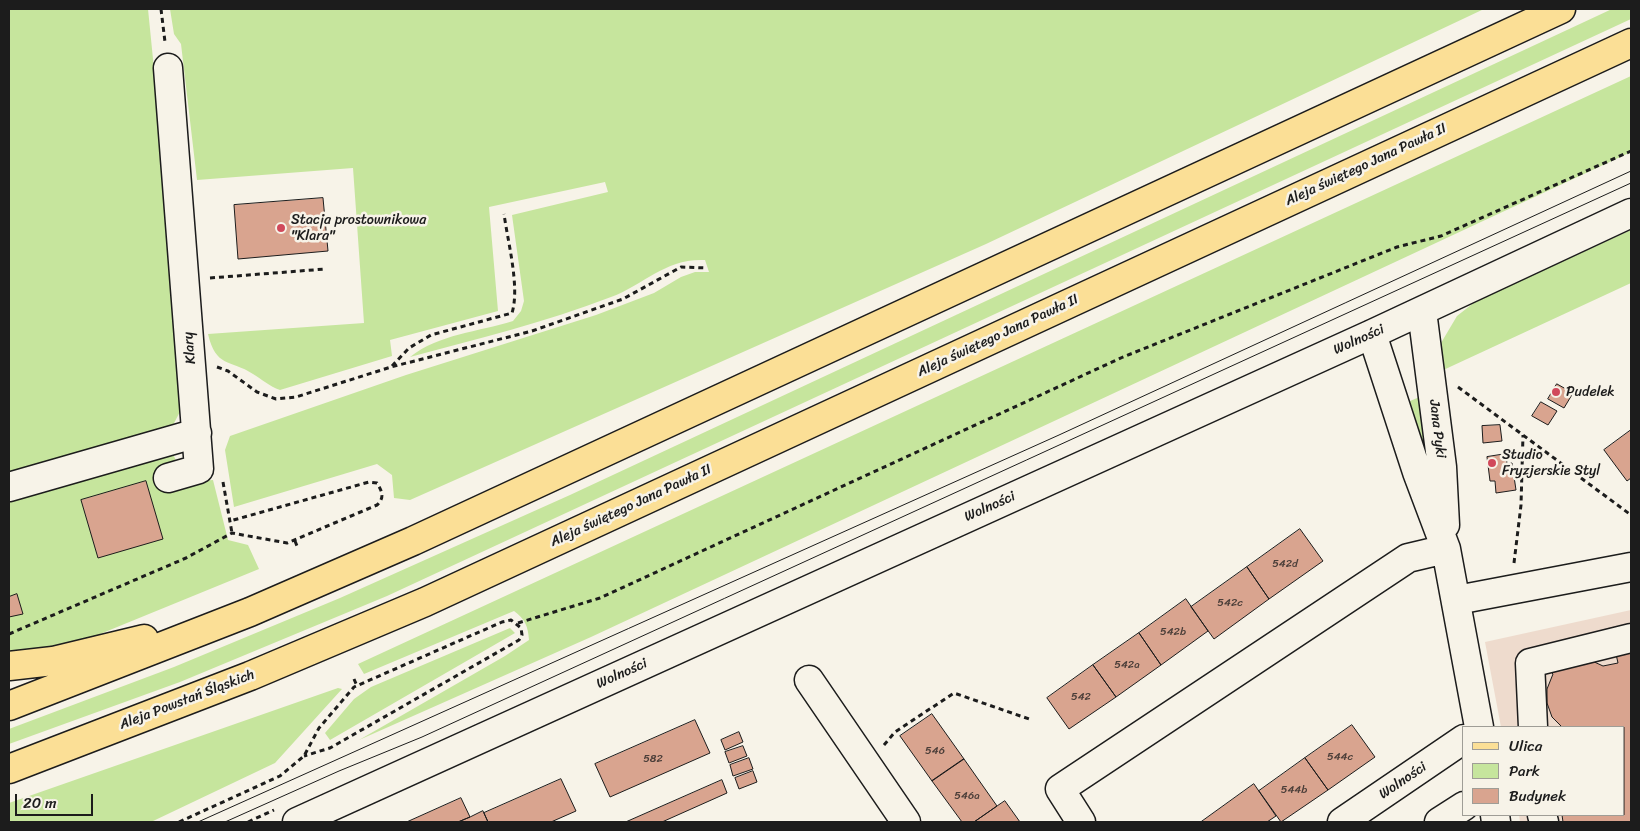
<!DOCTYPE html>
<html>
<head>
<meta charset="utf-8">
<style>
  body { margin:0 }
  #map { position:relative; width:1640px; height:831px; overflow:hidden; background:#f7f3e8; font-family:Sriracha,sans-serif }
  canvas { display:block }
  .frame { position:absolute; inset:0; border:10px solid #1c1c1c; pointer-events:none }
  .legend { position:absolute; left:1462px; top:726px; width:162px; height:90px; box-sizing:border-box; background:#f7f3e8; border:1px solid #9f9d96; margin:0; padding:6px 9px; list-style:none; font-size:15px; color:#1c1c1c }
  .legend li { display:flex; align-items:center; gap:10px; height:25px }
  .legend b { width:25px; border:1px solid #9f9d96 }
  .scale { position:absolute; left:15px; top:794px; width:78px; height:22px; box-sizing:border-box; border:2px solid #1c1c1c; border-top:0; padding-left:6px; font-size:15px; line-height:18px; white-space:nowrap; color:#1c1c1c; -webkit-text-stroke:4px #f7f3e8; paint-order:stroke }
</style>
</head>
<body>
<div id="map">
<canvas width="1640" height="831"></canvas>
<div class="frame"></div>
<ul class="legend">
<li><b style="height:6px;background:#fbdf96"></b>Ulica</li>
<li><b style="height:14px;background:#c6e59d"></b>Park</li>
<li><b style="height:14px;background:#d9a48f"></b>Budynek</li>
</ul>
<div class="scale">20 m</div>
</div>
<script>
const c = document.querySelector('canvas').getContext('2d');
c.lineJoin = 'round';
function fillPath(path, color) {
  c.fillStyle = color;
  c.fill(path, 'evenodd');
}
function strokePath(path, color, width, dash) {
  c.strokeStyle = color;
  c.lineWidth = width;
  c.lineCap = dash ? 'butt' : 'round';
  c.setLineDash(dash || []);
  c.stroke(path);
}
function label(font, color, halo, rows, align = 'center') {
  c.font = font + ' Sriracha,sans-serif';
  c.lineWidth = 5;
  c.setLineDash([]);
  c.textBaseline = 'middle';
  c.strokeStyle = halo;
  c.fillStyle = color;
  for (const [text, x, y, turn = 0] of rows) {
    c.save();
    c.translate(x, y);
    c.rotate((+turn || 0) * Math.PI / 180);
    c.textAlign = isNaN(turn) ? turn : align;
    if (halo) c.strokeText(text, 0, 0);
    c.fillText(text, 0, 0);
    c.restore();
  }
}
fillPath(new Path2D(`
  M1631 610V822H1520L1519 815H1624V727H1501L1485 642Z`), '#eedbcd');
fillPath(new Path2D(`
  M9 9H148L186 389 183 406 172 427 9 472Z
  M170 9H1484L986 244 410 500 394 498 392 475 377 464 234 507 225 450 230 436 406 375 596 315 654 293 681 277 695 272H709L705 260C666 258 645 284 611 297 546 322 477 339 410 357 439 334 478 332 513 321L521 311 524 301 512 215 608 192 605 182 489 207 498 311 390 340 392 356 280 390C269 386 263 380 253 374 230 359 216 368 208 334L364 323 353 168 197 180 181 44 174 34Z
  M1612 9H1631V19L387 596 180 682 9 744V729L174 667 340 598 570 495Z
  M1631 76V152L591 637 359 740 505 656 529 640C528 626 525 619 514 611L364 674 358 664Z
  M1631 230V283L1439 372 1441 343 1457 316 1476 301Z
  M1422 396 1432 490 1410 401Z
  M172 452 186 482 213 480 228 540 248 545 259 569 56 652 9 655V500Z
  M510 628 515 633 330 740 325 733 354 699 371 687Z
  M338 688 342 689 275 763 151 822H9V803Z`), '#c6e59d');
const building = new Path2D(`
  M323 198 328 251 238 259 234 205Z
  M1557 384 1573 393 1564 408 1548 399Z
  M1541 402 1557 411 1548 425 1532 416Z
  M1500 425 1502 441 1483 443 1482 426Z
  M1631 430V478L1627 481 1604 450Z
  M1506 454 1507 464 1512 463 1516 490 1496 493 1495 481H1490L1487 457Z
  M146 481 163 539 98 558 81 500Z
  M1300 529 1323 561 1269 599 1247 567Z
  M1247 567 1269 599 1214 639 1191 607Z
  M17 594 23 614 9 617V597Z
  M1186 599 1208 631 1161 665 1139 633Z
  M1139 633 1161 665 1116 697 1093 665Z
  M1631 650V822H1563L1562 815H1624V727H1562L1552 717 1547 703V689L1553 674 1549 670 1590 660 1603 666 1618 663 1616 654Z
  M1093 665 1116 697 1069 729 1047 698Z
  M932 714 964 759 932 781 900 736Z
  M695 720 710 753 610 797 595 764Z
  M1352 725 1375 757 1328 790 1305 758Z
  M739 732 743 742 725 750 721 740Z
  M743 746 747 756 729 763 725 752Z
  M749 758 753 769 733 776 730 765Z
  M1305 758 1328 790 1281 822 1259 791Z
  M964 759 997 806 974 822H962L932 781Z
  M753 771 757 782 739 789 735 778Z
  M561 779 576 811 551 822H488L484 813Z
  M722 780 727 793 662 822H626Z
  M1254 784 1276 816 1267 822H1201Z
  M461 798 470 817 458 822H407Z
  M1005 801 1020 822H974L997 806Z
  M483 811 488 822H458L470 817Z`);
fillPath(building, '#d9a48f');
strokePath(building, '#1c1c1c', 1);
const minor = new Path2D(`
  M1422 311 1442 467 1445 525
  M1372 334 1417 472 1446 549 1479 727
  M168 478 199 469 168 68
  M9 487 197 433
  M1457 600 1631 567
  M809 680 906 822
  M1533 727 1530 663 1631 638
  M1495 815 1496 822
  M1542 815 1544 822
  M297 822 1372 334 1631 213
  M1081 822 1060 789 1408 558 1446 549
  M1342 822 1464 739
  M1439 822 1464 806`);
const major = new Path2D(`
  M9 666 53 661 144 639
  M9 706 250 612 413 541 1561 9
  M9 769 250 676 425 602 1631 43`);
strokePath(minor, '#1c1c1c', 31);
strokePath(major, '#1c1c1c', 31);
strokePath(new Path2D(`
  M161 9 165 42
  M210 278 325 269
  M392 366 409 348 431 335 512 313C520 287 508 243 504 214
  M217 367 228 371 257 392 276 399 296 397 391 367 532 331 623 299 681 267 707 268
  M1458 387 1631 515
  M223 482 232 533
  M295 541 297 546
  M1514 563 1521 505 1523 435
  M518 623 600 598 1123 357 1397 247 1441 236 1631 151
  M9 634 186 558 232 533 287 543 377 505C385 498 382 491 377 483L369 482 230 521
  M354 679 357 686
  M884 745 895 732 954 693 1032 720
  M179 822 280 776 304 756 319 728 354 687 502 622 511 620 521 628 522 635 519 640 330 748 304 756
  M248 822 274 810`), '#1c1c1c', 3, [5, 4]);
strokePath(minor, '#f7f3e8', 28);
strokePath(major, '#fbdf96', 28);
strokePath(new Path2D(`
  M198 822 1059 435 1631 171
  M225 822 339 771 422 737 1631 183`), '#1c1c1c', 1);
for (const [x, y, r, color] of [
  [281,228,5,"#d1495b"],
  [1556,392,5,"#d1495b"],
  [1492,463,5,"#d1495b"]
]) {
  const dot = new Path2D();
  dot.arc(x, y, r, 0, 2 * Math.PI);
  c.fillStyle = color;
  c.fill(dot);
  strokePath(dot, '#f7f3e8', 2);
}
label('11px', '#4b3e39', null, [
  ["542d",1285,564],
  ["542c",1230,603],
  ["542b",1173,632],
  ["542a",1127,665],
  ["542",1081,697],
  ["546",935,751],
  ["544c",1340,757],
  ["582",653,759],
  ["544b",1294,790],
  ["546a",967,796]
]);
label('14px', '#1c1c1c', '#f7f3e8', [
  ["Aleja świętego Jana Pawła II",1366,165,-25],
  ["Aleja świętego Jana Pawła II",998,336,-25],
  ["Wolności",1359,340,-24],
  ["Klary",190,348,-95],
  ["Jana Pyki",1437,429,83],
  ["Aleja świętego Jana Pawła II",631,506,-25],
  ["Wolności",990,507,-24],
  ["Wolności",622,674,-24],
  ["Aleja Powstań Śląskich",187,700,-21],
  ["Wolności",1403,781,-34]
]);
label('14px', '#1c1c1c', '#f7f3e8', [
  ["Stacja prostownikowa",291,220],
  ["\"Klara\"",291,236],
  ["Pudelek",1566,392],
  ["Studio",1502,455],
  ["Fryzjerskie Styl",1502,471]
], 'left');
</script>
</body>
</html>
